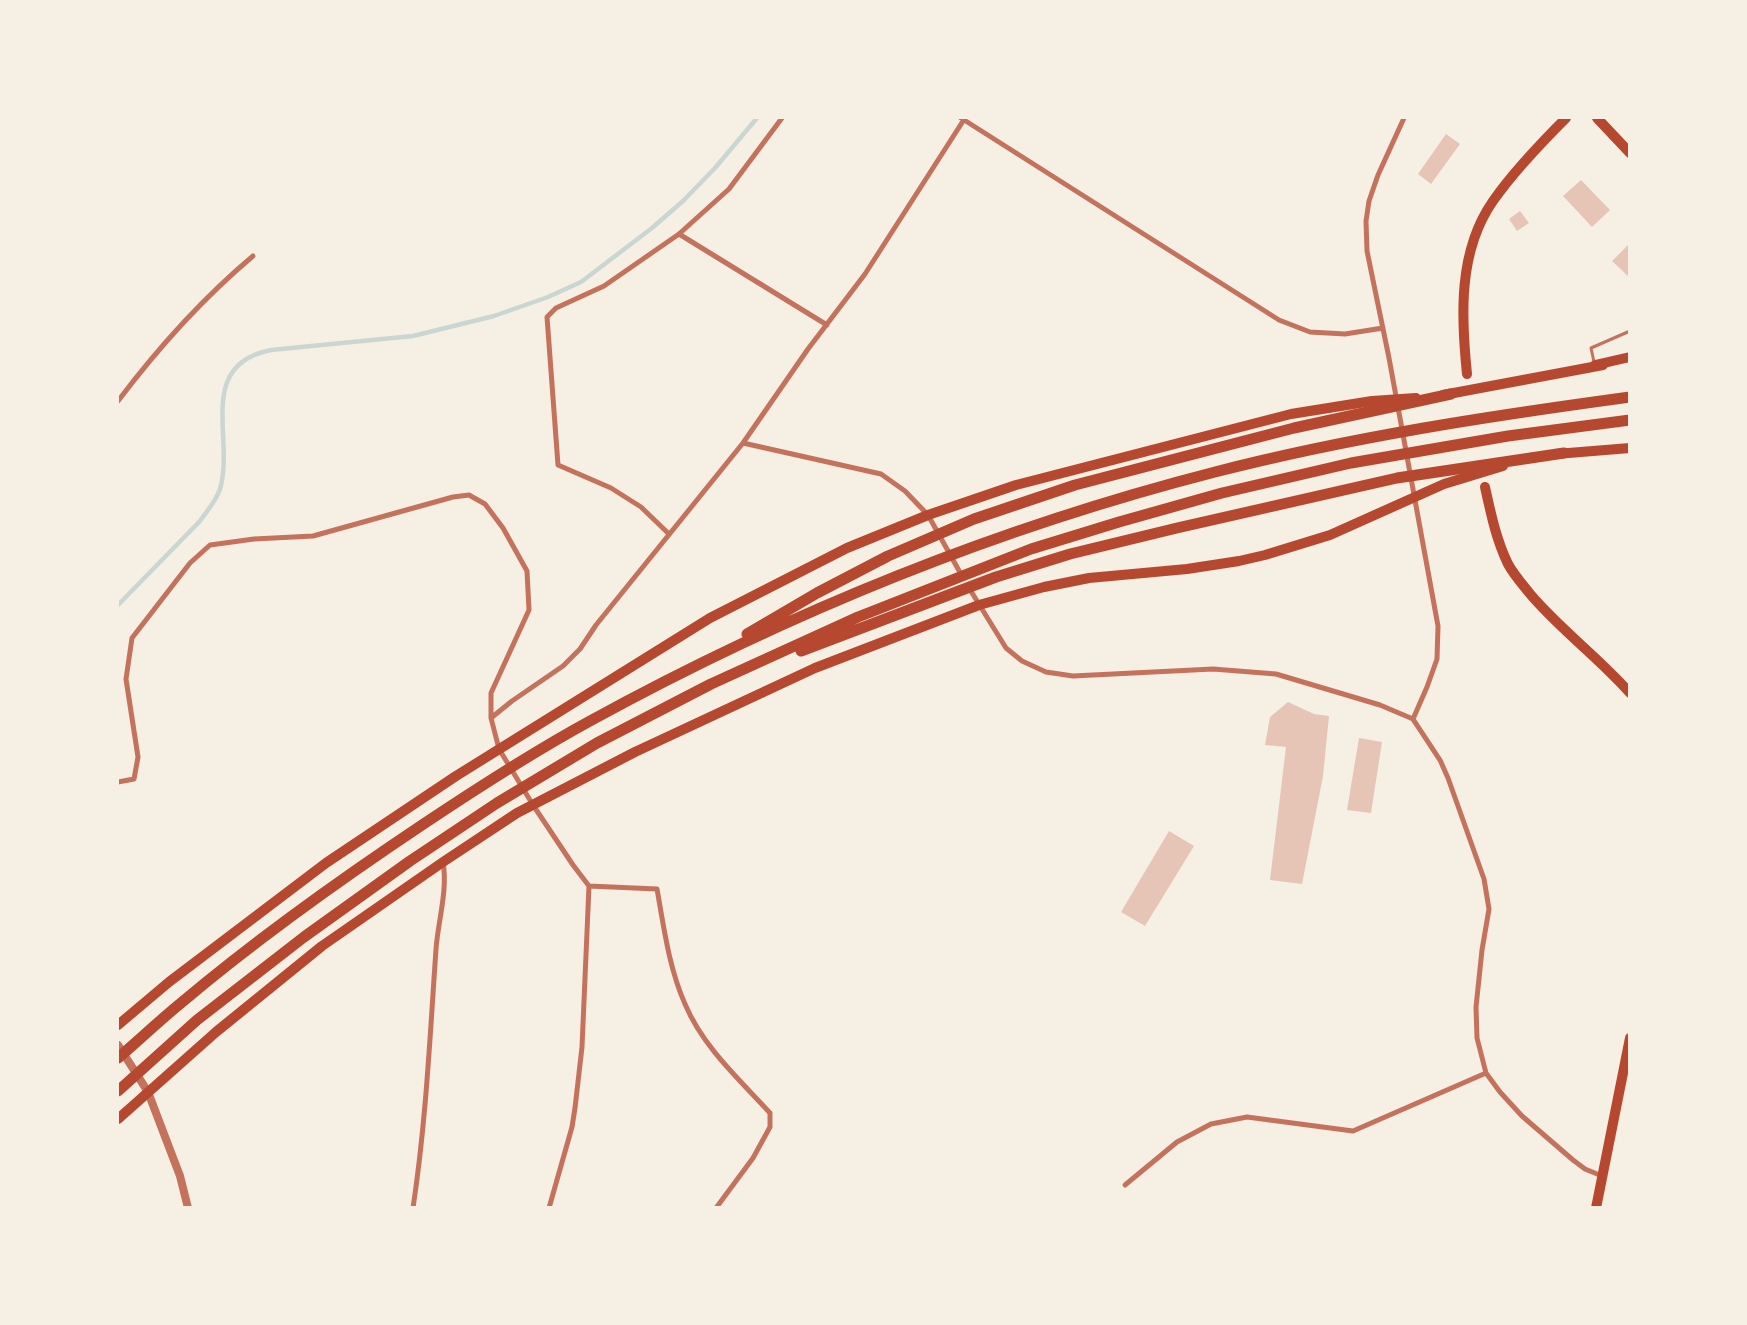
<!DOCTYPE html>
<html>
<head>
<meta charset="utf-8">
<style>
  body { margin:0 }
  #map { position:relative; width:1747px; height:1325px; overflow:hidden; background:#f6efe4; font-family:Arial,sans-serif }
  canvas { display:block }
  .frame { position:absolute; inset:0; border:119px solid #f6efe4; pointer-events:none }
</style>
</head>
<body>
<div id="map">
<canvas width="1747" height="1325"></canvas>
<div class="frame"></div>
</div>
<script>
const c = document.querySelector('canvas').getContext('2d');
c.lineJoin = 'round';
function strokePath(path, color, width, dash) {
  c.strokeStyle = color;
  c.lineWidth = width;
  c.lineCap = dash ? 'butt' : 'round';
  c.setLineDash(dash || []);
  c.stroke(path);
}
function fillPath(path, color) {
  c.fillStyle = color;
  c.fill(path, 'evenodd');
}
strokePath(new Path2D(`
  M118 605 200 521C207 511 216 501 220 489 235 439 195 365 271 350L413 336 494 316 548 297 581 282 652 228 683 201 715 168 757 118`), '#c9d6d2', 4.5);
fillPath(new Path2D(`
  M1446 134 1460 144 1431 184 1418 174Z
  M1581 180 1610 210 1592 227 1563 196Z
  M1520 211 1529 223 1517 231 1509 219Z
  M1630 243V278L1612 261Z
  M1288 702 1314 714 1329 716 1323 776 1302 884 1270 880 1286 747 1265 745 1270 717Z
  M1359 738 1382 742 1371 813 1347 810Z
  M1169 831 1194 846 1145 926 1121 912Z`), '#e6c5b7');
strokePath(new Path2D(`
  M1594 362 1591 348 1630 331`), '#c5725c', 3);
strokePath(new Path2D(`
  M961 118 1279 320 1310 332 1345 334 1383 328
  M1404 118 1378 175 1369 201 1366 221 1367 251 1389 358 1438 626 1437 659 1427 687 1413 719
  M679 234 827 325
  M118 401C158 348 202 299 253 256
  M743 443 881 474 905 491 928 515 962 576
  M669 534 641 507 611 488 558 465 547 317 556 308 604 286 679 234 729 189 782 118
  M969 588 1006 648 1022 661 1046 672 1073 676 1213 669 1276 674 1380 705 1413 719 1440 760 1448 778 1484 879 1489 909 1482 950 1476 1007 1477 1038 1486 1073 1500 1092 1522 1116 1573 1160 1585 1169 1602 1176
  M491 718 512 701 563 666 580 649 596 625 743 443 808 349 865 274 965 118
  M118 782 134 779 138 757 126 679 132 638 190 563 210 545 254 539 313 536 453 497 469 495 485 504 503 528 527 571 529 610 491 693V718L499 749 533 805 573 865 589 886 582 1047 575 1108 572 1127 549 1208
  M589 886 657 889C664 928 669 968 685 1004 703 1047 739 1079 770 1113V1127L753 1158 716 1208
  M1125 1185 1177 1142 1211 1124 1247 1117 1353 1131 1486 1073
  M413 1208C426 1122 430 1036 436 949 438 921 448 890 443 862`), '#c5725c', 5);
strokePath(new Path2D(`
  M118 1045 148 1092 180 1176 188 1208`), '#c5725c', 8);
strokePath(new Path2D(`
  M1467 374C1461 316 1458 251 1493 201 1514 171 1541 143 1566 118
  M1443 395 1603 365
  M1556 454 1630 448
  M1485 487C1491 514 1496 539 1508 564 1514 575 1523 585 1531 595 1561 630 1599 658 1630 693
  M118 1025 169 982 326 863 456 776 710 618 847 548 928 515 1016 485 1291 414 1372 401 1416 398
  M118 1119 216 1032 322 946 443 862 517 813 635 752 815 668 979 605 1044 587 1089 578 1187 569 1239 561 1265 555 1330 535 1444 484 1503 466
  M1596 1208 1630 1038`), '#b5482f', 10);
strokePath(new Path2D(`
  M1597 118 1630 153
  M1595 365 1630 357`), '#b5482f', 10);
strokePath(new Path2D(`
  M747 634 817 593 888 556 974 519 1075 485 1294 428 1451 394
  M801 651 996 577 1070 554 1177 528 1397 478 1564 453
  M118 1058C139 1040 159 1021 181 1003 258 938 341 879 425 823 479 787 533 752 590 721 787 613 997 528 1215 472 1351 437 1490 416 1630 397
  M118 1091 197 1020 304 937 410 861 497 803 597 743 711 684 858 617 1031 549 1119 522 1222 493 1351 463 1508 436 1630 420`), '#b5482f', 11);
</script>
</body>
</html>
